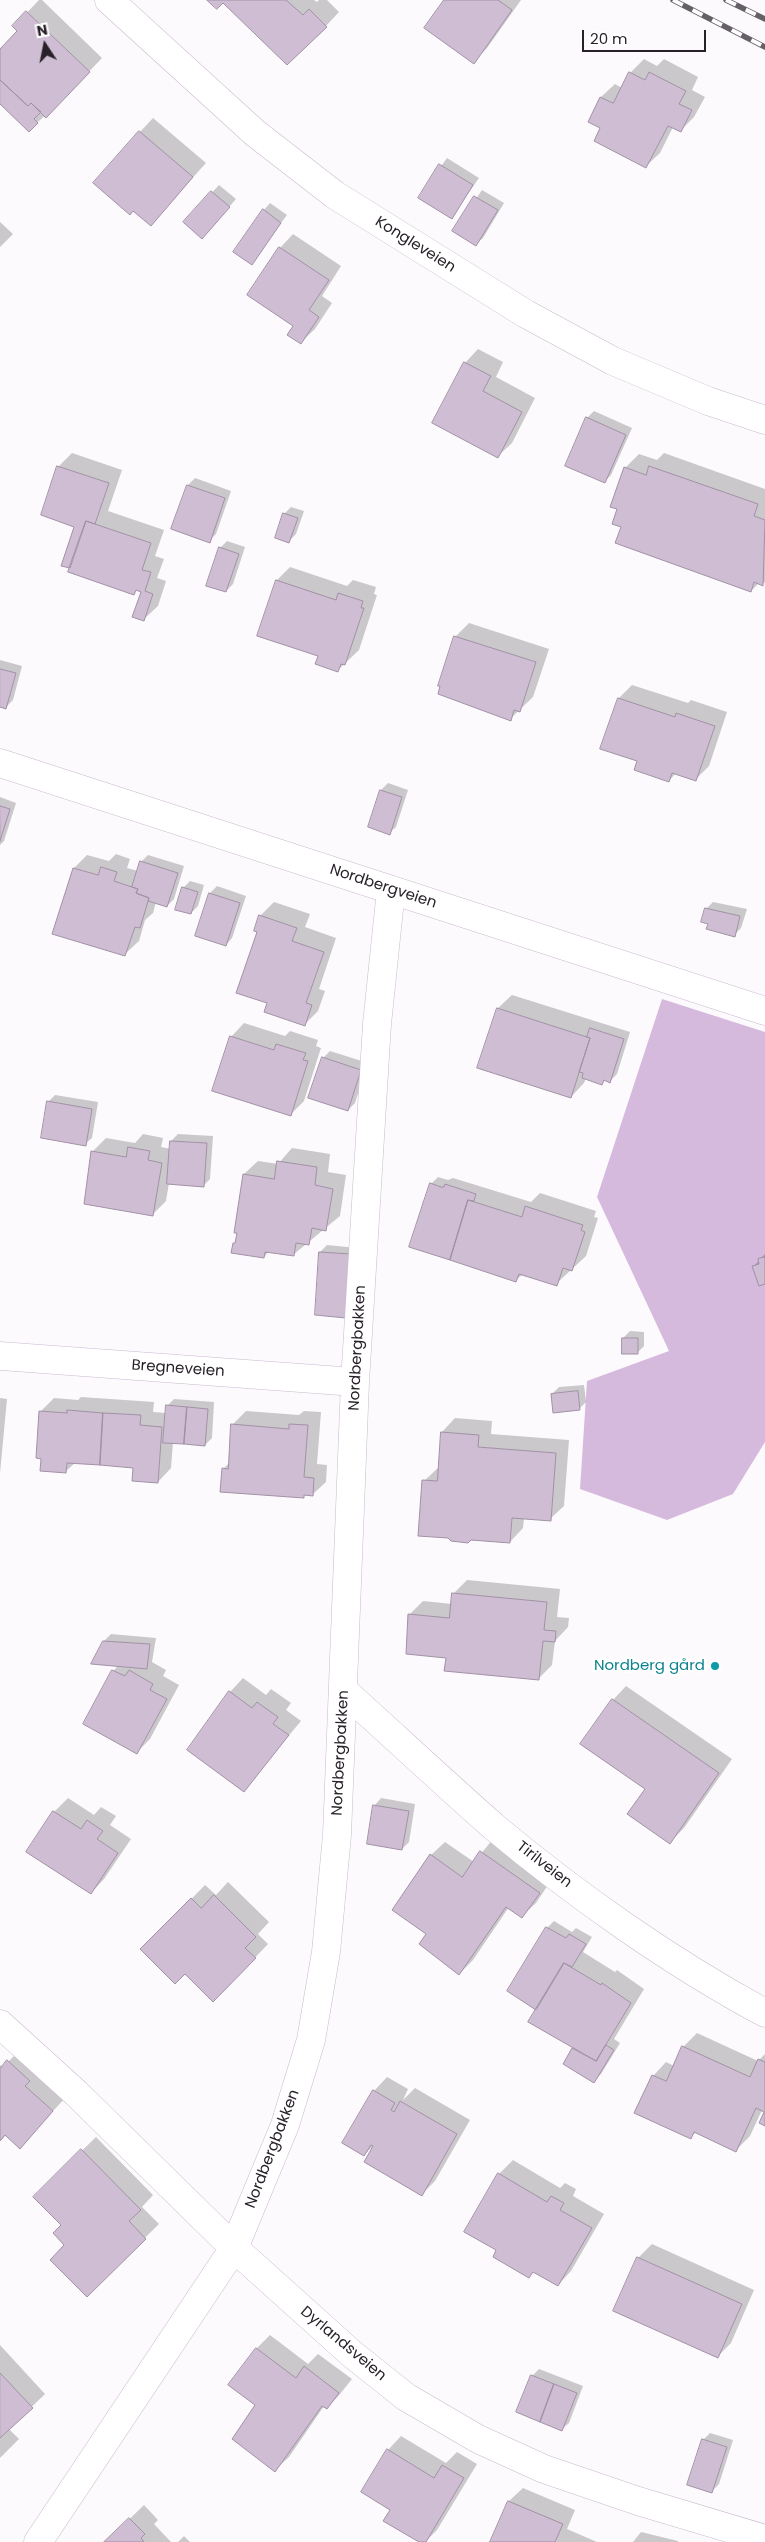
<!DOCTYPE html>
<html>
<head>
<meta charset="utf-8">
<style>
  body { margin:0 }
  #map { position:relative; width:765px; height:2542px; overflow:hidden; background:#fdfafe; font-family:Poppins,sans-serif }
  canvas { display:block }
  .north { position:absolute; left:20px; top:20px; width:50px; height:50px; -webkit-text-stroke:4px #fff; paint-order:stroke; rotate:349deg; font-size:14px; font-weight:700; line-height:20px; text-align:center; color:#282129 }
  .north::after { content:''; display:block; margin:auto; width:18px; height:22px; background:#282129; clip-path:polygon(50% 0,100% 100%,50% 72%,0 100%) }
  .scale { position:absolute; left:582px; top:30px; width:124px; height:22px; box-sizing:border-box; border:2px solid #282129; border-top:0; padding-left:6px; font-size:15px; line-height:18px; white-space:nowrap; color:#282129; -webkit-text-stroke:4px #fff; paint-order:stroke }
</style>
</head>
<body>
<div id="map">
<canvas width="765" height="2542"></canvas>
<div class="north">N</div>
<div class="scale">20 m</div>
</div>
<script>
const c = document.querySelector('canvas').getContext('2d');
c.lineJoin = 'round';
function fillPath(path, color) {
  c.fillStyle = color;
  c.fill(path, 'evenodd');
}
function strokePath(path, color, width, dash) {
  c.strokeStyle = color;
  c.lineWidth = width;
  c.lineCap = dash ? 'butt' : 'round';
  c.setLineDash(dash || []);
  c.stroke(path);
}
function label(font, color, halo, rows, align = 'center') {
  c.font = font + ' Poppins,sans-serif';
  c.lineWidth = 5;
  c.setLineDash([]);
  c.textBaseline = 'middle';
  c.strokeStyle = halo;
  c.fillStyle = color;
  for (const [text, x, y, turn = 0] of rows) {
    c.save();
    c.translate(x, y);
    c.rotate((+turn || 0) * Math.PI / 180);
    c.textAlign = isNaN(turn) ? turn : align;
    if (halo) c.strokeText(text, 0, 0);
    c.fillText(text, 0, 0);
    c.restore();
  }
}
fillPath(new Path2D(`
  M662 999 765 1032V1442L733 1494 667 1520 580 1489 587 1381 669 1351 597 1197Z`), '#d6badd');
fillPath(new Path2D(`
  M39 0H42L102 58 60 102 29 130 0 102V50L19 30 14 26Z
  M209 0H314L317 2 319 0H327L339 12 326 26Z
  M445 0H521L487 48 473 62Z
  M644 59 657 66 664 59 698 77 692 90 705 97 694 117 680 131 673 127 660 153 646 166 602 127 590 121 601 97 615 84 622 88 630 73Z
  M153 118 206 163 151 224 133 210 140 132Z
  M447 158 479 178 451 218 419 197Z
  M219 185 236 199 209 230 185 222Z
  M482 190 504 203 483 238 476 244 454 231Z
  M270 203 287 215 251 263 264 210Z
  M0 222 13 234 0 247Z
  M293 234 341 266 322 296 332 303 315 329 301 342 295 326 280 248Z
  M478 349 503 362 496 377 535 398 512 443 498 456 465 363Z
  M594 411 632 428 611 475 604 482 587 418Z
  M72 453 122 470 108 511 164 530 155 556 164 559 157 578 166 581 158 606 144 619 142 591 137 589 134 593 76 526 58 467Z
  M664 453 765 489V582L763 584 759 583 751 591 623 526 618 508 625 468 639 454 657 460Z
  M195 478 231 491 216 534 209 541 172 528 188 485Z
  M291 507 304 511 296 534 289 541 284 514Z
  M227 541 245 547 233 584 226 591 220 548Z
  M290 567 347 586 353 580 376 587 374 594 377 595 359 650 338 670 319 655 277 580Z
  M469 623 549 649 533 697 510 719 455 637Z
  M0 660 22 666 13 700 6 707 0 706Z
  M632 685 688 703 691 700 727 712 709 766 695 780 676 773 669 781 638 761 619 698Z
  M388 783 408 790 396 827 389 833 369 826 381 790Z
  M0 797 16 803 4 841 0 845Z
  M116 854 130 859 127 868 138 871 141 862 148 855 184 866 174 899 167 906 156 902 153 913 145 920 139 941 125 954 74 868 87 855 109 861Z
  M190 881 204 885 198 906 191 913 183 888Z
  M217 886 246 896 232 938 226 945 196 935 210 893Z
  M274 902 310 914 305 927 336 938 319 989 325 991 318 1011 305 1024 268 1002 258 931 260 916Z
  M713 902 747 909 741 928 734 935 709 923 706 909Z
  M512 995 630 1032 617 1074 610 1081 606 1080 602 1083 586 1078 584 1083 571 1097 479 1067 498 1008Z
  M244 1023 285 1036 290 1031 318 1040 316 1046 321 1048 304 1101 291 1114 231 1037Z
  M330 1051 368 1063 355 1103 348 1110 323 1058Z
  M55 1095 98 1102 92 1138 85 1144 48 1102Z
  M143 1134 163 1138 161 1147 171 1149V1141L178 1134 213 1136 210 1179 203 1186 169 1183 166 1201 153 1214 92 1152 106 1138 135 1143Z
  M292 1148 330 1154 328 1172 346 1175 340 1216 293 1255 269 1251 264 1257 238 1232 244 1174 258 1161 278 1164Z
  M438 1177 448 1180 453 1178 531 1202 540 1193 596 1211 594 1217 598 1218 586 1256 556 1284 523 1274 516 1280 431 1184Z
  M327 1245 357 1248 353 1309 320 1252Z
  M765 1254V1282L754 1266Z
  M630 1331 644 1332V1346L637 1353 623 1338Z
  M584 1385 586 1402 579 1409 552 1394 559 1387Z
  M81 1397 154 1402 153 1412 166 1413 167 1406 174 1399 214 1402 212 1438 205 1445 173 1442 171 1468 158 1482 134 1467 75 1463 65 1472 42 1457 40 1412 54 1398 78 1400Z
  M0 1398 7 1399 0 1473Z
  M246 1411 299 1415 304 1411 321 1412 317 1464 327 1465 326 1482 312 1495 306 1494 303 1497 223 1469 229 1463 232 1425Z
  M455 1418 492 1421 491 1434 569 1440 564 1506 550 1519 524 1518 523 1528 510 1542 424 1481 439 1467 442 1432Z
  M467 1580 560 1589 557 1617 569 1618 568 1627 555 1641 552 1665 539 1678 447 1657 409 1615 423 1601 452 1604 453 1594Z
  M111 1634 156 1638 152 1662 166 1670 163 1676 179 1685 150 1739 137 1752 84 1724 113 1671 119 1665 92 1662 104 1641Z
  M243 1678 266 1695 271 1689 291 1703 286 1710 301 1721 243 1790 230 1692Z
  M626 1686 732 1759 684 1828 670 1842 646 1789 581 1744 613 1700Z
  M68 1798 94 1815 101 1807 116 1816 110 1825 131 1839 104 1879 91 1893 28 1852 54 1812Z
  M381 1798 415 1804 409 1842 402 1849 375 1805Z
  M494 1838 552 1879 536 1903 522 1916 509 1907 473 1960 459 1974 435 1956 436 1954 428 1934 431 1855 445 1842 474 1862Z
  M228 1882 269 1922 258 1934 268 1944 227 1987 185 1973 142 1949 205 1885 216 1895Z
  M554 1921 572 1932 576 1928 592 1937 583 1952 615 1972 617 1970 644 1989 614 2039 620 2043 601 2074 594 2081 573 2049 575 2048 540 2005 547 1928Z
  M697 2033 758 2061 765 2054V2112L762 2110 750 2136 736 2150 696 2132 691 2137 653 2076 666 2062 674 2066 683 2047Z
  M22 2048 66 2097 33 2133 6 2135 0 2141V2065L3 2067Z
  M387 2077 408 2089 403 2100 415 2088 470 2120 435 2181 422 2194 376 2143 364 2155 374 2091Z
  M96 2137 153 2195 142 2207 159 2224 87 2295 66 2245 63 2225 35 2197Z
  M513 2160 560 2188 565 2183 576 2189 573 2196 604 2214 571 2271 558 2285 534 2271 529 2276 498 2250 499 2174Z
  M652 2244 754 2290 731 2343 718 2356 638 2258Z
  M270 2335 308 2364 318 2354 352 2379 340 2394 327 2408 324 2406 289 2457 275 2470 257 2405 256 2349Z
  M0 2345 45 2394 9 2429 19 2439 0 2458Z
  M539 2369 583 2386 569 2423 562 2429 532 2376Z
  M710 2433 733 2440 719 2484 712 2491 703 2440Z
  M401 2436 446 2463 457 2452 477 2464 437 2530 425 2542H421L391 2509 388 2450Z
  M523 2488 575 2510 567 2529 597 2542H492L509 2501Z
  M144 2505 158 2520 154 2524 171 2542H106Z
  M641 2532 678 2541V2542H633Z
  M184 2536 190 2542H178Z`), '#0003');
const building = new Path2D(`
  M207 0H286L303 15 309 9 327 27 287 65 223 3 217 9Z
  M444 0H498L512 10 474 64 424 28Z
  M26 11 90 72 46 118 31 103 28 106 0 80V49L17 31 12 26Z
  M629 72 645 80 649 72 686 91 679 104 692 110 681 132 668 126 646 168 594 141 600 128 588 122 600 97 613 103Z
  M0 80 28 106 31 103 41 112 34 119 38 123 29 132 0 104Z
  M139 131 193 177 151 226 133 211 130 215 93 183Z
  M439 164 473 185 452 219 418 198Z
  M211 191 230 207 202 239 183 222Z
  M474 196 498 210 476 246 452 231Z
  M263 209 281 223 252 265 233 252Z
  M279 247 329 280 309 310 319 317 301 344 287 335 293 326 247 295Z
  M464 362 491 376 483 391 522 412 498 458 432 423Z
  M586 417 626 435 605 483 565 466Z
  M57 466 109 483 95 524 86 521 70 568 61 566 74 527 41 515Z
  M649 466 758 504 754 516 765 520 763 586 754 582 751 592 615 543 621 527 612 524 617 509 610 507 624 467 646 475Z
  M187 485 225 498 210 543 171 529Z
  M283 513 298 518 289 543 275 538Z
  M86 521 151 543 142 570 151 572 145 591 153 594 144 621 132 617 141 592 136 590 134 595 68 572Z
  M219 547 239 554 226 592 206 586Z
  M276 580 336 600 338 593 363 601 361 608H364L345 665 341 664 338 672 315 664 318 656 257 636Z
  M454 636 536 662 520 712 514 710 511 721 438 694 440 686H438Z
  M0 669 16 673 6 709 0 707Z
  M618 698 675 717 676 713 715 726 696 781 672 773 669 782 634 770 637 761 600 749Z
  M380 790 402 797 390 835 368 827Z
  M0 806 10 809 0 841Z
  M140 861 178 873 167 907 148 901 149 898 136 893 138 889 132 887Z
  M101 867 117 872 114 881 138 889 136 893 149 898 140 928 135 927 125 956 52 934 73 868 98 875Z
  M182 887 198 892 191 914 175 910Z
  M209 893 240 903 226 946 195 936Z
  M705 908 740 916 735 937 706 929 708 924 701 922Z
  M259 915 297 928 292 941 324 952 306 1003 312 1005 305 1026 264 1012 267 1003 236 993 257 932 254 931Z
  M497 1008 590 1038 571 1098 477 1068Z
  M590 1028 624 1039 610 1083 604 1080 602 1085 582 1078 583 1073 579 1072 590 1038 587 1037Z
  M230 1036 274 1050 276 1044 306 1053 303 1060 308 1061 291 1116 212 1091Z
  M322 1057 361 1070 348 1111 308 1098Z
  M47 1101 92 1109 86 1146 41 1138Z
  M170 1141 207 1143 204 1187 167 1184Z
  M128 1147 150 1151 148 1160 162 1163 153 1216 84 1204 91 1151 126 1157Z
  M277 1161 317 1167 315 1185 333 1189 326 1231 312 1228 309 1245 296 1243 294 1256 265 1252 264 1258 231 1253 233 1243H235L237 1233H234L243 1174 274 1179Z
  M430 1183 441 1187H444L445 1184 476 1194 474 1201 468 1200 450 1260 409 1247Z
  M468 1200 522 1217 525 1206 583 1225 581 1230 585 1232 572 1271 563 1268 557 1286 519 1274 516 1282 450 1260Z
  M319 1252 351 1254 346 1318 315 1315Z
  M765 1257V1284L759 1286 752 1266 759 1264 758 1259Z
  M622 1338H638V1354H622Z
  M578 1391 580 1410 553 1413 551 1394Z
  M166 1405 187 1407 184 1444 163 1443Z
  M187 1407 208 1409 205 1446 184 1444Z
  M67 1410 103 1413 100 1465 67 1463 66 1473 40 1471 41 1459 36 1458 39 1411 67 1413Z
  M103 1413 141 1415 140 1425 162 1427 158 1483 132 1481 133 1468 100 1465Z
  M231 1424 289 1429V1424L308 1425 304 1477 314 1478 313 1496 304 1495V1498L220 1492 222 1468 228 1469Z
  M441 1432 479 1435 478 1447 556 1453 551 1521 512 1518 510 1543 471 1540 468 1543 451 1541 448 1538 418 1536 422 1480 437 1481Z
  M452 1593 547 1602 544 1630 556 1631 555 1642 543 1641 539 1680 444 1671 446 1658 406 1654 408 1614 449 1618Z
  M103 1641 150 1644 147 1669 91 1664Z
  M112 1670 125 1676 129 1670 153 1684 150 1690 167 1699 137 1754 83 1724Z
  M229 1691 252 1708 257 1702 278 1717 273 1724 289 1735 244 1792 187 1750Z
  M612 1699 719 1773 670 1844 627 1814 645 1789 580 1744Z
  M373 1805 409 1811 402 1850 367 1844Z
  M53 1811 81 1829 87 1820 103 1831 97 1839 118 1853 91 1894 26 1852Z
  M480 1851 540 1893 522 1918 506 1907 459 1975 419 1944 426 1934 392 1910 430 1854 462 1877Z
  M214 1895 256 1937 245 1948 256 1958 213 2002 185 1974 175 1984 140 1949 191 1898 201 1908Z
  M546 1927 566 1938 569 1934 586 1944 572 1967 564 1963 536 2010 507 1991Z
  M564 1963 601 1985 602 1983 631 2003 596 2061 528 2022Z
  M606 2045 614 2050 594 2083 563 2064 572 2048 596 2061Z
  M682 2046 750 2077 758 2059 765 2062V2126L759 2123 764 2112 756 2108 736 2152 694 2132 691 2139 634 2113 652 2075 666 2081Z
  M7 2060 30 2081 25 2086 53 2111 20 2149 5 2135 0 2141V2069Z
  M373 2090 395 2103 391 2110 394 2112 400 2101 457 2134 422 2196 364 2162 373 2146 371 2145 364 2156 342 2143Z
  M81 2149 141 2210 129 2221 146 2239 87 2297 50 2260 64 2245 53 2233 61 2225 33 2197Z
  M498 2173 547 2202 551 2196 564 2203 560 2210 592 2228 558 2286 533 2272 529 2278 493 2257 496 2250 464 2232Z
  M637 2257 742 2304 718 2358 613 2311Z
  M256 2348 296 2378 304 2366 339 2393 327 2409 322 2406 275 2472 232 2439 255 2405 228 2385Z
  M0 2373 33 2408 0 2438Z
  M531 2375 554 2384 540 2422 516 2412Z
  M554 2384 577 2393 562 2431 540 2422Z
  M702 2439 727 2447 712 2493 687 2485Z
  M387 2449 434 2478 442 2465 464 2478 426 2542H419L383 2521 390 2510 361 2492Z
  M508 2501 563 2524 555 2542H490Z
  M129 2518 145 2534 141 2538 144 2542H104Z`);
fillPath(building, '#cfbed3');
strokePath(building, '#a191a5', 1);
const street = new Path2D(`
  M109 0 255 133 335 195 526 314 613 361 708 401 765 420
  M0 1356 355 1382
  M344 1691C394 1736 443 1782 493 1826 574 1894 672 1963 765 2013
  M0 2024 76 2093 234 2248 352 2354 406 2397 478 2439 544 2469 638 2501 765 2539
  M38 2542 234 2248 285 2125 311 2040 326 1952 337 1835 355 1382 377 1024 391 890`);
const secondary = new Path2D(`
  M0 763 765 1011`);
strokePath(street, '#cab9ce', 29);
strokePath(secondary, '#cab9ce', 29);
strokePath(street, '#fff', 28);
strokePath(secondary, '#fff', 28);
const rail = new Path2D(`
  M673 0 765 47
  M726 0 765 19`);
strokePath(rail, '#655f66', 5.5);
strokePath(rail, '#fff', 4, [11]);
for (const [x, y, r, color] of [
  [715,1666,5,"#0f9aa8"]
]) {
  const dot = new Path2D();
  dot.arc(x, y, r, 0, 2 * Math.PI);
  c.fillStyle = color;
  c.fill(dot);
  strokePath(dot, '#fff', 2);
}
label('15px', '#282129', '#fff', [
  ["Kongleveien",415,245,32],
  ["Nordbergveien",383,887,18],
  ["Nordbergbakken",358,1348,-87],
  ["Bregneveien",178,1369,4],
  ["Nordbergbakken",341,1753,-87],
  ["Tirilveien",544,1865,38],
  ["Nordbergbakken",273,2149,-69],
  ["Dyrlandsveien",343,2344,40]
]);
label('15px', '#0d838f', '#fff', [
  ["Nordberg gård",705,1666]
], 'right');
</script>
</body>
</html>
